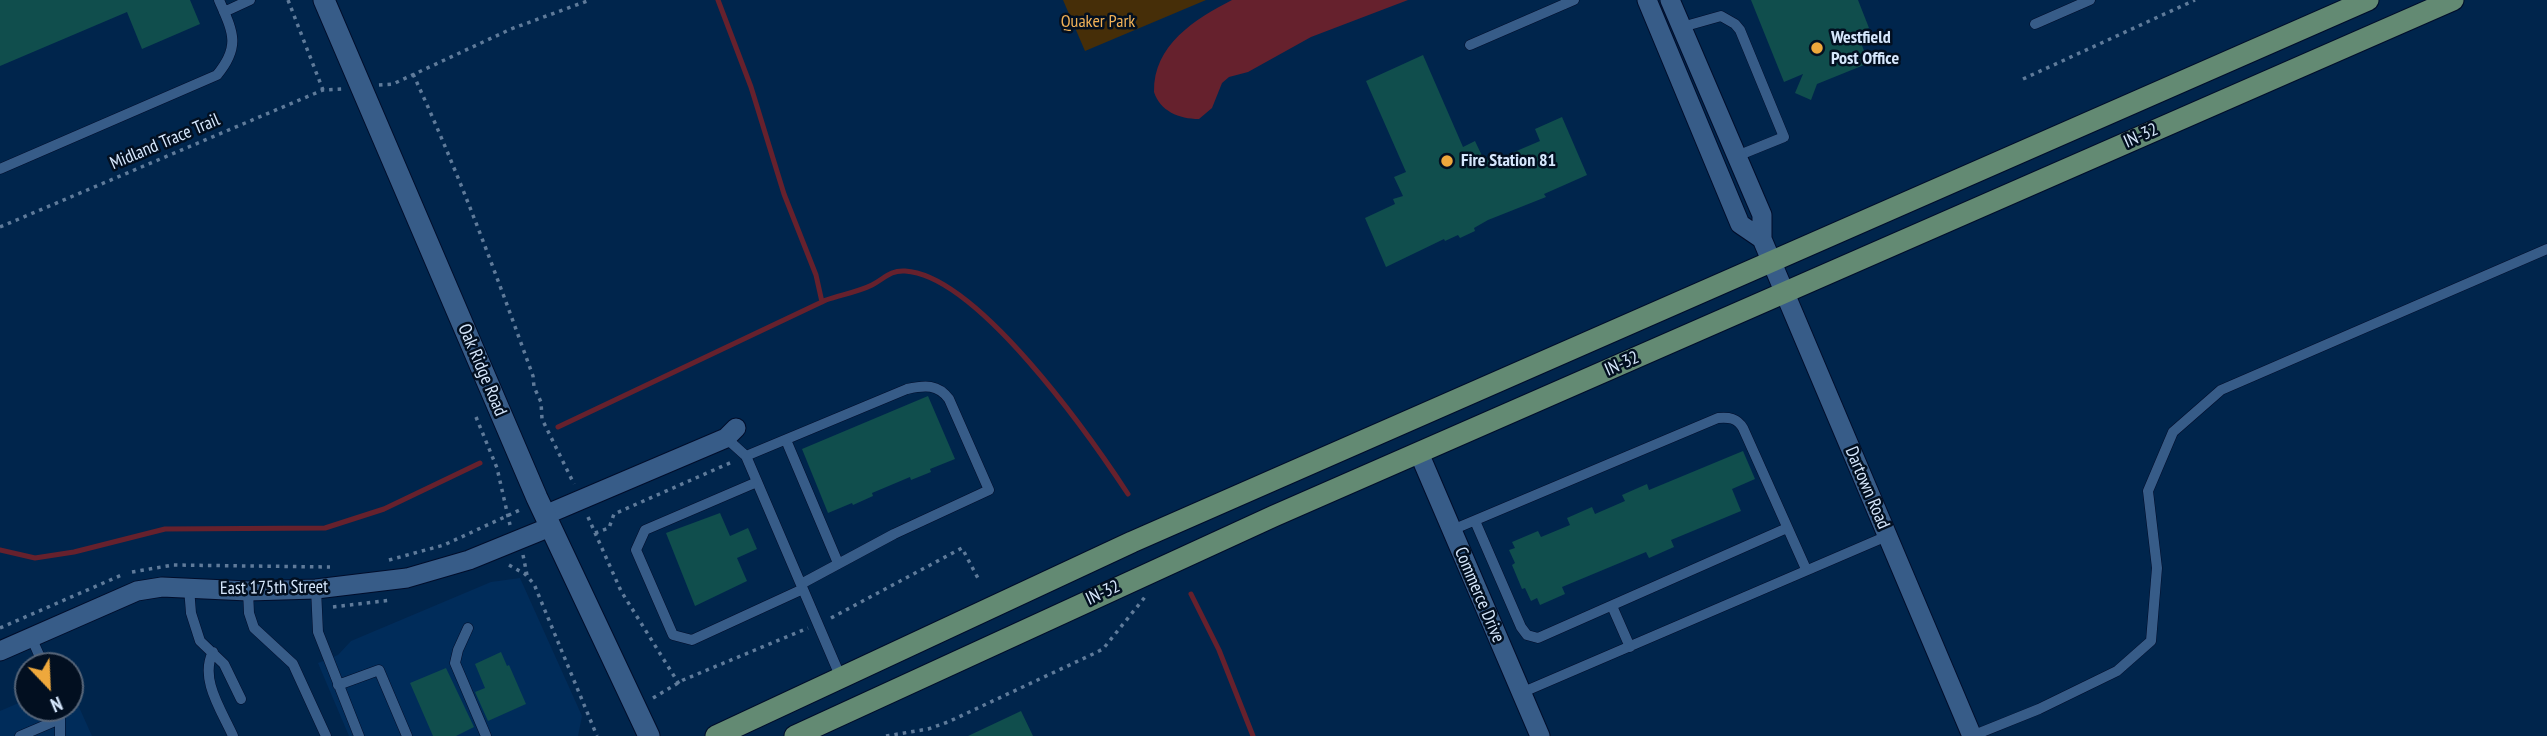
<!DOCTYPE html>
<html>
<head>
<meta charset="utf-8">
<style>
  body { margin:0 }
  #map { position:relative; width:2547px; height:736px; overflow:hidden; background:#00254c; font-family:"PT Sans Narrow",sans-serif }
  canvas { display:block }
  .north { position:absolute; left:14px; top:652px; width:70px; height:70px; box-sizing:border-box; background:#020f20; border:2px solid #576578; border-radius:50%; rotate:157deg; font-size:19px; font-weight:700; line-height:28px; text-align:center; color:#d6e7fc }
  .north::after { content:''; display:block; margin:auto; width:24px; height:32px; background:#eea83c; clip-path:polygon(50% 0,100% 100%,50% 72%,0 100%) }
</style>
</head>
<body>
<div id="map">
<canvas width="2547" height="736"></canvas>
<div class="north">N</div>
</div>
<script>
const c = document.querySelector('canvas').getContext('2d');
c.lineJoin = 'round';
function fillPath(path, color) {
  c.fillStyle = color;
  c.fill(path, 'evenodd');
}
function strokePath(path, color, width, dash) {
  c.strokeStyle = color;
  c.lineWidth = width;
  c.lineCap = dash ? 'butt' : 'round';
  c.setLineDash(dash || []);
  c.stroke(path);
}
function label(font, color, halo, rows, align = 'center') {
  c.font = font + ' "PT Sans Narrow",sans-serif';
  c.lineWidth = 5;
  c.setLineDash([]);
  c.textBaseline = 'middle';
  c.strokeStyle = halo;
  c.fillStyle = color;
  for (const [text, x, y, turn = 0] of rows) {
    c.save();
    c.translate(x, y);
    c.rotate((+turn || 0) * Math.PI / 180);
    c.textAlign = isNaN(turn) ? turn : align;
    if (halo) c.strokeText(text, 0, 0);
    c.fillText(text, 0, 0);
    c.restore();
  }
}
fillPath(new Path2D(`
  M520 578 582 716 578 736H349L318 663 338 655 351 641 491 582Z
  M70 687 92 736H0V711L28 699V708H70Z`), '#002c5a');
fillPath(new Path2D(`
  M1063 0H1206L1085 51Z`), '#462e08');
fillPath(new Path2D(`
  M1232 0H1408L1311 37 1248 72 1229 77 1222 83 1212 108 1199 119C1179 119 1160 111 1154 92 1153 45 1195 19 1232 0Z`), '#66212d');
strokePath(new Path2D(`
  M718 0 751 87 784 194 816 275 822 302
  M558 427 826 300C840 295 858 292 872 285 884 279 890 270 905 271 977 275 1090 436 1128 494
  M0 550 35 558 74 552 165 529 325 528 384 509 480 463
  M1191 594 1219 650 1253 736`), '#66212d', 5);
fillPath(new Path2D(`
  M0 0H190L200 24 142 49 127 12 0 66Z
  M1751 0H1858L1869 28 1857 33 1869 63 1817 84 1811 100 1795 93 1803 74 1784 82Z
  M1423 55 1463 147 1475 141 1484 160 1492 157 1493 161 1540 141 1535 129 1562 117 1587 175 1544 194 1546 197 1488 220 1474 228 1475 231 1460 238 1458 235 1445 241 1444 239 1386 267 1365 218 1395 204 1393 199 1403 196 1394 177 1406 172 1366 81Z
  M928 396 955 459 930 469 931 472 911 480 910 477 872 493 873 496 853 505 852 503 828 513 802 449Z
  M1743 451 1755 479 1732 489 1741 511 1671 540 1674 547 1649 558 1646 552 1562 587 1565 594 1540 605 1537 598 1531 601 1525 588 1522 589 1512 565 1515 563 1509 550 1515 548 1512 542 1538 531 1541 537 1570 525 1567 518 1592 507 1595 514 1625 501 1622 495 1647 484 1649 490Z
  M720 513 730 536 748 528 757 549 737 558 747 581 695 606 666 533Z
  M501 652 507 666 509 665 526 704 488 721 475 692 485 688 475 664Z
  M446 668 474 727 456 736H433L410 683Z
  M1021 711 1033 736H968Z`), '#104e4d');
const service = new Path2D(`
  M224 12 250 0
  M2035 24 2090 0
  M1682 27 1721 16 1735 24 1740 30 1784 137 1737 156
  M1470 45 1574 0
  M0 169 217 75C241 46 233 32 219 0
  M726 438 746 456 841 678
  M786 440 838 563
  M746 456 907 389C925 385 938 384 949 399L989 490 894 534 801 584
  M757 482 645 530 636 550 673 635 692 640 803 589
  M1475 521 1521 627 1527 635 1538 638 1787 528
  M1452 530 1718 418C1729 417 1737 418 1743 428L1806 569
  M189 588 191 613 200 641 224 664 241 699
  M316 589 318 632 359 736
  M248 591 249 613 254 628 293 664 326 736
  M1612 606 1630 647
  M468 628 458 650 455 663 486 736
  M31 637 44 666
  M213 652C199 679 222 711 233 736
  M338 685 379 670 407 736
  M1521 693 1887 536
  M20 736 60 719V736
  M1972 736 2039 709 2117 671 2151 641 2157 568 2148 491 2173 432 2221 390 2547 249`);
const minor = new Path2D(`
  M1647 0 1740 224 1762 239
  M1670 0 1762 215V239L1972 736
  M1419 453 1540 736
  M545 515 726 438 736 428
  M0 651 137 591 162 587 248 591 316 589 407 578 469 560 550 527`);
const tertiary = new Path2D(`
  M324 0 537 498 649 736`);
const primary = new Path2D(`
  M716 736 1132 542 2368 0
  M795 736 1274 516 2453 0`);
strokePath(service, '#000d2a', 11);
strokePath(minor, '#000d2a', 21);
strokePath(tertiary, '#000d2a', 23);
strokePath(primary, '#000d2a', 23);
strokePath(new Path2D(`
  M288 0 323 90
  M413 74C459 173 496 274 533 376L534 387 541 402 542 419 574 484
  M2023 79 2195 0
  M379 85 393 84 511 29 590 0
  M0 227 323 90 343 89
  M476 417 497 468 510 525
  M588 517 621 591 679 684
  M595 533 609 528 614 514 732 462
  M523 555 527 575
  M389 560 444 545 522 509
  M509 565 525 574 534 584 597 736
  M132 572 173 565 330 567
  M333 607 391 600
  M831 618 962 548 980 582
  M0 628 124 574
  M653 698 683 680 808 628
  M886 736 928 729 948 722 1093 654 1103 649 1145 597`), '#5f7b9a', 3.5, [3.5, 5]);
strokePath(service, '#375c88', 10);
strokePath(minor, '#375c88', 19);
strokePath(tertiary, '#375c88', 21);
strokePath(primary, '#638a73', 21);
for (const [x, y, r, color] of [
  [1817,48,7,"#eea83c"],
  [1447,161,7,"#eea83c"]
]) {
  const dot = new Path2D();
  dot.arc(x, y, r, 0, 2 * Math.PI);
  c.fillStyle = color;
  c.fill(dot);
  strokePath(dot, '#020f20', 2.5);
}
label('18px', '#f0b157', '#020f20', [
  ["Quaker Park",1098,22]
]);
label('bold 18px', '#d6e7fc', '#020f20', [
  ["Westfield",1831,38],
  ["Post Office",1831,59],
  ["Fire Station 81",1461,161]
], 'left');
label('18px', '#d6e7fc', '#020f20', [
  ["IN-32",2141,136,-24],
  ["Midland Trace Trail",165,142,-23],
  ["IN-32",1622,364,-24],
  ["Oak Ridge Road",482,370,67],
  ["Dartown Road",1867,488,67],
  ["East 175th Street",274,588,-1],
  ["IN-32",1103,593,-25],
  ["Commerce Drive",1479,595,67]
]);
</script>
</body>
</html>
